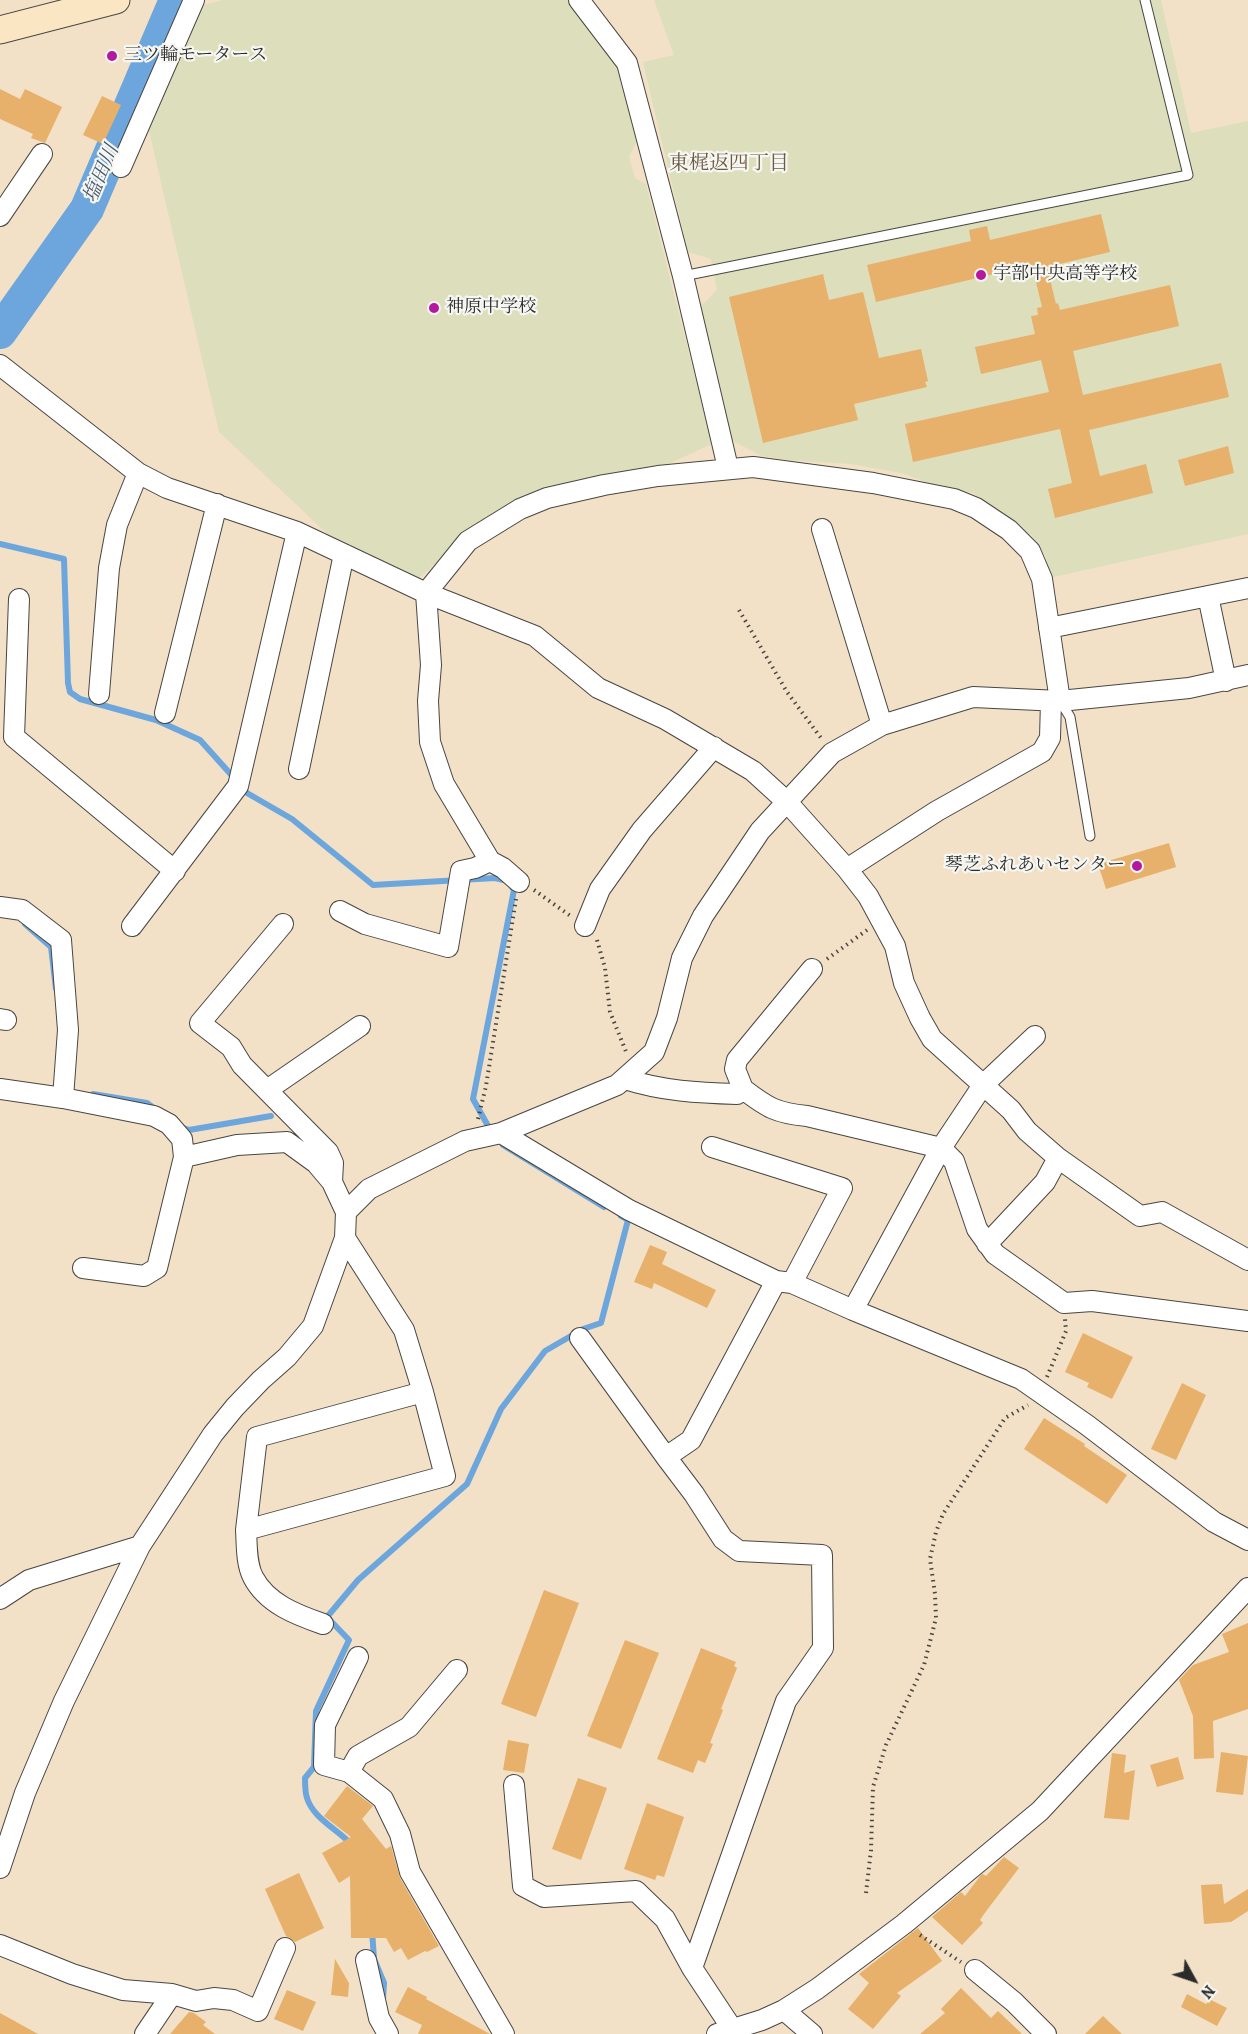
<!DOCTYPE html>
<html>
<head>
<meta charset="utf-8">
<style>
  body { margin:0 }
  #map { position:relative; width:1248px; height:2034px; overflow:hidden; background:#f2e1c7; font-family:Alegreya,serif }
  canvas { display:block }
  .north { position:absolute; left:1164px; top:1950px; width:60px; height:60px; -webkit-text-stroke:4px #f6f6f2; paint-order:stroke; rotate:130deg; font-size:16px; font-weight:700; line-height:24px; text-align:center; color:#2b2b2b }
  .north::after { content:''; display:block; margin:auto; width:21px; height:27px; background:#2b2b2b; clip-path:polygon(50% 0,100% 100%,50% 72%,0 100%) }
</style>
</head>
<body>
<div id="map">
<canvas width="1248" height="2034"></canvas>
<div class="north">N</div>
</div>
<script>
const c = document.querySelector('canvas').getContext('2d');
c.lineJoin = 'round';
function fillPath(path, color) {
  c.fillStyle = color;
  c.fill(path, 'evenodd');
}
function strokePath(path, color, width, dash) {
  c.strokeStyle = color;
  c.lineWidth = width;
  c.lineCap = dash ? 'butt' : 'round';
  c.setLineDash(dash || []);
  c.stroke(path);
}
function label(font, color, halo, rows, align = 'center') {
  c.font = font + ' Alegreya,"Noto Serif JP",serif';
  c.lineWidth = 4.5;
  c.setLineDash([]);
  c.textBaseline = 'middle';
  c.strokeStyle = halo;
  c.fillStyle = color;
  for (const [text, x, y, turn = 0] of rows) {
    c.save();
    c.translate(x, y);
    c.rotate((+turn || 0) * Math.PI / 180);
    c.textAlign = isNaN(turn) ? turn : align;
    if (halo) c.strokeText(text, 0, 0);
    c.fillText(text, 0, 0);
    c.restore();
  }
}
fillPath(new Path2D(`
  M223 0H568L612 56 620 74 637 141 629 157 635 178 646 184 712 444 655 470 579 479 513 503 465 534 416 582 336 542 219 432 147 122 199 6Z
  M654 0H1161L1191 133 1248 121V534L1049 578 1046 557 1032 536 973 493 937 486 901 473 851 464 788 460 762 456 731 440 700 307 717 290 711 259 688 252 643 62 674 55Z`), '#dcdebc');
strokePath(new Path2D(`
  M0 544 64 559 68 683 70 692 80 699 156 720 200 740 235 779
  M242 787 247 793 292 819 373 885 495 878 508 881 514 890 473 1099 492 1133
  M25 924 51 947 56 989
  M93 1094 147 1103 155 1109
  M181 1127 189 1130 271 1116
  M503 1145 604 1207
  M351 1844C337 1829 313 1818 307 1798 305 1792 305 1784 305 1778L314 1767 316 1711 349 1640 327 1617 358 1580 467 1484 501 1409 545 1351 583 1329 601 1323 628 1220 621 1216
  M372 1930 374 1959 384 1983 383 1999`), '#6ca6dc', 6);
strokePath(new Path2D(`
  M0 332 87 209 176 0`), '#6ca6dc', 34);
fillPath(new Path2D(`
  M0 89 20 99 25 89 62 107 45 143 31 138 33 134 0 119Z
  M102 96 121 105 103 144 83 135Z
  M1101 214 1110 252 1047 267 1056 304 1058 303 1060 310 1170 285 1179 326 1073 351 1083 395 1221 363 1229 397 1089 430 1100 476 1146 464 1153 493 1055 518 1048 489 1072 483 1060 429 913 462 905 424 1049 392 1041 360 981 374 975 347 1035 334 1031 316 1038 315 1037 308 1042 307 1032 265 876 302 867 265 971 241 969 230 987 226 990 240Z
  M823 274 829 300 863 292 879 358 921 349 928 381 925 382 927 387 854 404 858 420 763 443 729 297Z
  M1228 446 1234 473 1185 486 1178 460Z
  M1169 843 1176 867 1106 889 1098 864Z
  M650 1245 667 1252 662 1264 716 1290 707 1308 654 1283 652 1289 634 1282Z
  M1083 1333 1133 1357 1112 1399 1087 1387 1089 1383 1065 1372Z
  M1182 1383 1206 1395 1176 1460 1151 1449Z
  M1044 1418 1085 1444 1084 1446 1127 1475 1107 1504 1024 1449Z
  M544 1590 579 1603 536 1717 501 1704Z
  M1248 1623V1709L1213 1721 1214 1758 1194 1759 1193 1716 1179 1680 1193 1665 1229 1652 1222 1634Z
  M625 1640 659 1653 621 1749 587 1736Z
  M701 1648 736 1662 734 1666 737 1668 721 1709 723 1710 710 1743 713 1744 705 1763 698 1760 693 1773 657 1759Z
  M508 1740 529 1744 524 1773 503 1770Z
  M1221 1752 1248 1756 1243 1795 1216 1792Z
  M1112 1753 1126 1755 1124 1773 1135 1770 1129 1820 1104 1818Z
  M1178 1757 1184 1779 1157 1787 1150 1765Z
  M578 1778 607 1788 581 1860 552 1849Z
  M347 1786 373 1806 362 1819 386 1849 391 1846 400 1878 439 1946 427 1952 425 1951 408 1960 401 1948 394 1952 386 1938H351L350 1876 339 1883 322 1853 351 1837 324 1816Z
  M647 1803 684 1817 664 1877 657 1875 655 1880 624 1869Z
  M1004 1857 1019 1868 984 1914 980 1920 983 1923 962 1945 932 1917 961 1892 965 1896 981 1875 983 1874 986 1876Z
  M299 1873 324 1928 295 1942 286 1936 265 1889Z
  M1222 1884 1224 1904 1248 1889V1911L1231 1922 1204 1924 1201 1885Z
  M918 1928 942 1961 897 1993 901 1996 873 2029 848 2009 869 1983 859 1974Z
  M335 1959 349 1983 348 1997 331 1995Z
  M408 1987 427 1997 426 1999 490 2034H418L422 2025 395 2012Z
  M961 1988 991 2018 998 2011 1022 2034H920L945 2013 941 2009Z
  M287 1990 316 2002 303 2031 274 2019Z
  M1187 1994 1206 2004 1211 2000 1227 2008 1217 2026 1181 2007Z
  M189 2012 194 2013 206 2022 203 2025 215 2034H170Z
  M0 2013 38 2034H0Z
  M1103 2016 1122 2034H1085Z`), '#e7b06b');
const lane = new Path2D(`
  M683 276 1188 175 1145 0
  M1060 701 1070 717 1090 836`);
const street = new Path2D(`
  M579 0 627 63 683 276 728 468
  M121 167 194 0
  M0 216 42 154
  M0 365 138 473 167 488 297 532 426 593 535 636 598 688 665 719 753 771 787 802 847 869 868 896 895 946 904 983 920 1018 932 1039 1011 1110 1027 1131 1058 1158 1140 1216 1162 1212 1248 1260
  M822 529 882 725
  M1208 596 1226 681
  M19 599 14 737 175 871
  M1049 628 1248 588
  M99 694 109 568 117 525 138 473
  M165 713 217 504
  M299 769 344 554
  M847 869 937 811 1042 752 1050 738 1051 701
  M519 882 503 868 490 861 444 784 430 742 428 701 431 665 426 593 468 541 520 509 547 498 604 485 658 476 753 467 873 483 954 499 976 508 1009 530 1030 551 1042 579 1060 701
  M0 907 22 910 61 940 68 1030 63 1098
  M340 911 365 924 448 947 461 871 475 868 490 861
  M283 924 200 1023 231 1047 242 1065 328 1152 333 1163 332 1182
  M132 926 238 786 297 532
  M585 926 600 889 642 830 714 747
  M0 1019 6 1020
  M625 1079C662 1091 699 1093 737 1094L743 1089C768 1108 776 1113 807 1116L941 1148 954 1161 977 1229 995 1254 1064 1303 1092 1301 1248 1321
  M0 1089 63 1098 154 1116 169 1124 182 1139 184 1157 237 1145 287 1142 316 1163 332 1182 346 1212 345 1238 313 1326 287 1357 261 1380 235 1407 213 1434 140 1546 64 1701 25 1793 0 1868
  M743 1089 735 1069 737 1060 812 969
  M267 1090 360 1026
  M501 1133 629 1210 776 1281 792 1283 853 1310 1021 1379 1087 1425 1214 1522 1248 1540
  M712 1147 842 1188 792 1283
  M346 1212 369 1189 465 1141 501 1133 617 1085 654 1052 667 1018 682 958 703 916 760 831 832 753 882 725 973 697 1060 701 1189 688 1248 675
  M345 1238 404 1330 423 1392 445 1476 246 1530 257 1437 423 1392
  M987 1244 1045 1182 1058 1158
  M83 1268 144 1276 157 1268 184 1157
  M853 1310 941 1148 983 1085 1035 1036
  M580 1338 666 1457
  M246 1530C247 1545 246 1563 253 1577 267 1604 297 1615 323 1624
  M0 1599 29 1580 140 1546
  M358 1657 325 1725 324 1765 349 1772 383 1799 400 1834 410 1872 504 2034
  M349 1772 358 1756 409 1727 457 1670
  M514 1785 523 1886 544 1897 636 1891 665 1919 692 1968 733 2030V2034
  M0 1945 72 1974 123 1990 172 1994 196 2001 214 1998 233 2000 258 2011 285 1948
  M366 1960 379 2018 388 2034
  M692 1968 786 1701 823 1648 822 1555 739 1551 723 1539 694 1494 666 1457 691 1440 776 1281
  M975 1970 1014 2002 1046 2034
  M784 2010 812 2034
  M145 2034 172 1994
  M717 2034 762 2020 784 2010 817 1989 904 1924 1040 1811 1248 1588`);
const secondary = new Path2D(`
  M0 30 116 0`);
strokePath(lane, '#494642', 11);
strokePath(street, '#494642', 22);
strokePath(secondary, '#494642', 29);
strokePath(new Path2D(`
  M739 610 787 692 821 738
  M534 890 572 917
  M597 940 605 968 610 1012 627 1054
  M827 959 867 930
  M478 1119 486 1086 516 899
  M1047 1377 1066 1331 1065 1319
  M866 1893 871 1850 873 1787 886 1745 924 1665 936 1618 935 1594 930 1559 936 1532 943 1514 1005 1418 1028 1405
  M920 1935 961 1962`), '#494642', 4, [1.5, 4.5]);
strokePath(lane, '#fff', 9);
strokePath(street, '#fff', 20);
strokePath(secondary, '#fbe6c3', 27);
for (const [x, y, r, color] of [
  [112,56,6,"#b5179e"],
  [981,275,6,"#b5179e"],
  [434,308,6,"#b5179e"],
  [1137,866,6,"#b5179e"]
]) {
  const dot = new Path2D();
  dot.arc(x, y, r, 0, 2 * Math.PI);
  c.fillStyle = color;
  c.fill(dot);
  strokePath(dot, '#f6f6f2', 2);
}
label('18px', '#2b2b2b', '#f6f6f2', [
  ["三ツ輪モータース",124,56],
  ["宇部中央高等学校",993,275],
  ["神原中学校",446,308],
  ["琴芝ふれあいセンター",1125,866,"right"]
], 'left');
label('20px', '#6d5a41', '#f6f6f2', [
  ["東梶返四丁目",729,164]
]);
label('italic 20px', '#425669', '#f6f6f2', [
  ["塩田川",102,174,-67]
]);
</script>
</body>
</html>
